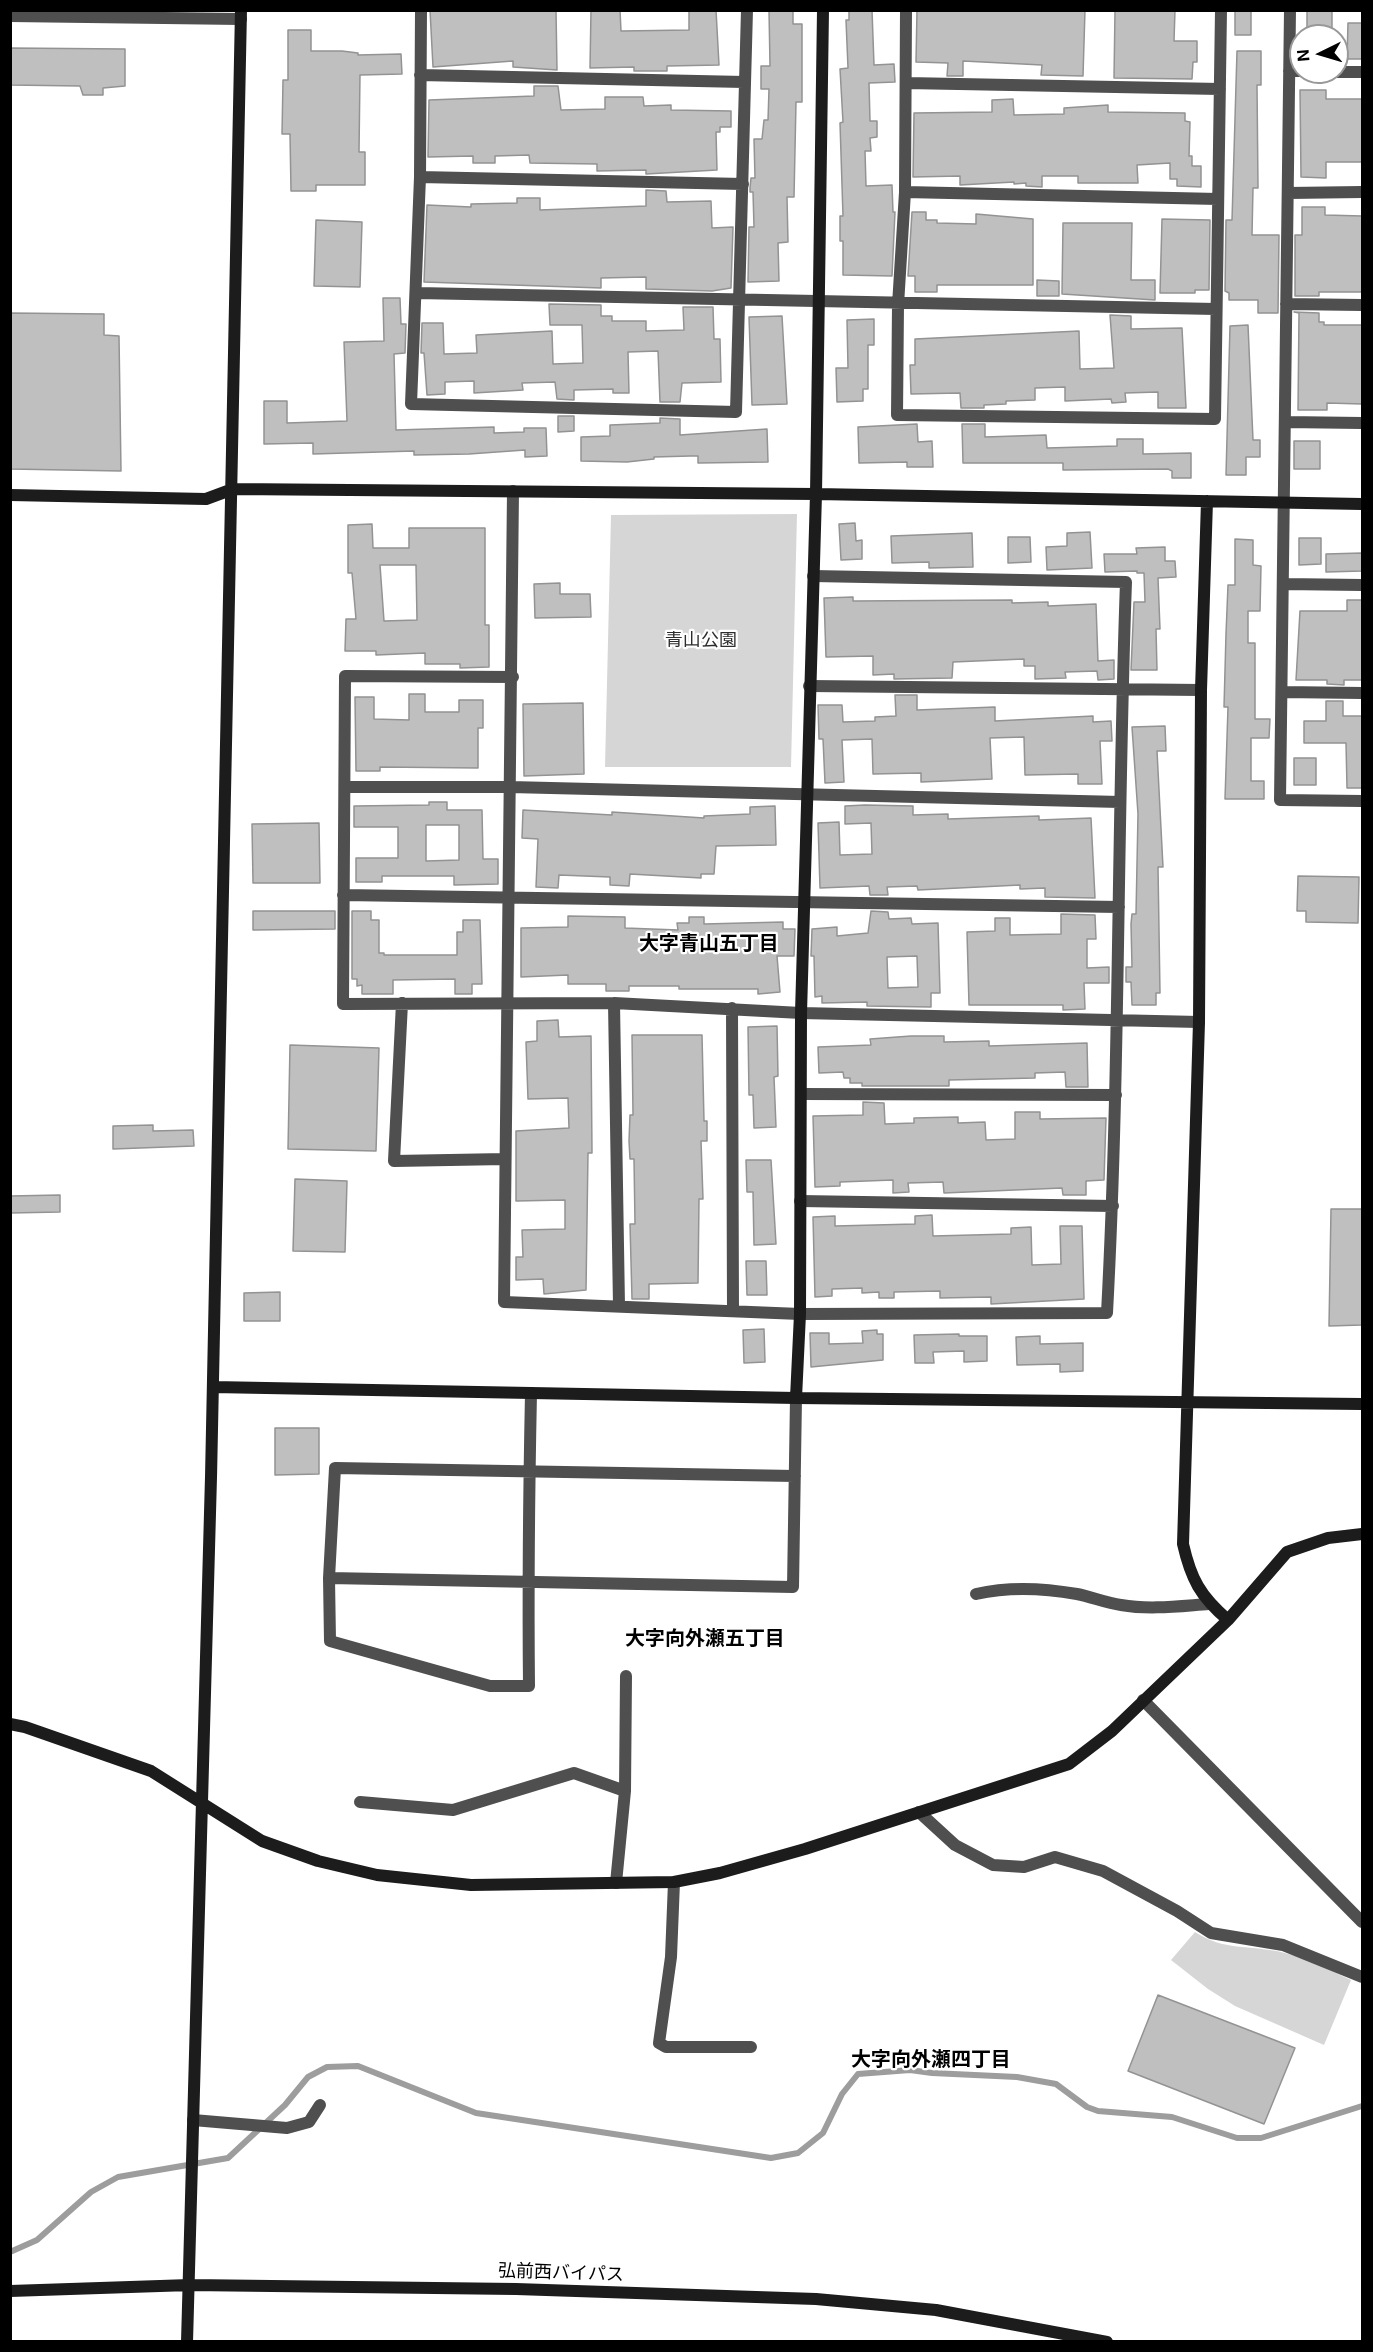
<!DOCTYPE html>
<html>
<head>
<meta charset="utf-8">
<style>
  body { margin:0 }
  #map { position:relative; width:1373px; height:2352px; overflow:hidden; background:#fff; font-family:Inter,sans-serif }
  canvas { display:block }
  .frame { position:absolute; inset:0; border:12px solid #000; pointer-events:none }
  .north { position:absolute; left:1289px; top:24px; width:60px; height:60px; box-sizing:border-box; background:#fff; border:2px solid #999; border-radius:50%; rotate:265deg; font-size:16px; font-weight:700; line-height:24px; text-align:center; color:#000 }
  .north::after { content:''; display:block; margin:auto; width:21px; height:27px; background:#000; clip-path:polygon(50% 0,100% 100%,50% 72%,0 100%) }
</style>
</head>
<body>
<div id="map">
<canvas width="1373" height="2352"></canvas>
<div class="frame"></div>
<div class="north">N</div>
</div>
<script>
const c = document.querySelector('canvas').getContext('2d');
c.lineJoin = 'round';
function fillPath(path, color) {
  c.fillStyle = color;
  c.fill(path, 'evenodd');
}
function strokePath(path, color, width, dash) {
  c.strokeStyle = color;
  c.lineWidth = width;
  c.lineCap = dash ? 'butt' : 'round';
  c.setLineDash(dash || []);
  c.stroke(path);
}
function label(font, color, halo, rows, align = 'center') {
  c.font = font + ' Inter,"Noto Sans JP",sans-serif';
  c.lineWidth = 4.5;
  c.setLineDash([]);
  c.textBaseline = 'middle';
  c.strokeStyle = halo;
  c.fillStyle = color;
  for (const [text, x, y, turn = 0] of rows) {
    c.save();
    c.translate(x, y);
    c.rotate((+turn || 0) * Math.PI / 180);
    c.textAlign = isNaN(turn) ? turn : align;
    if (halo) c.strokeText(text, 0, 0);
    c.fillText(text, 0, 0);
    c.restore();
  }
}
fillPath(new Path2D(`
  M797 514 791 767H605L611 515Z
  M1195 1932C1224 1951 1249 1945 1281 1952 1306 1958 1328 1969 1351 1980L1324 2045 1235 2006 1208 1989 1171 1960Z`), '#d6d6d6');
strokePath(new Path2D(`
  M10 2252 37 2240 91 2192 118 2177 228 2158 285 2105 308 2077 327 2067 358 2066 476 2113 771 2158 798 2153 823 2133 842 2094 858 2074 910 2070 932 2073 1017 2077 1056 2084 1087 2107 1098 2111 1172 2117 1237 2138H1261L1362 2106`), '#9d9d9d', 6);
const building = new Path2D(`
  M430 10H556L557 70 513 67V61L433 67Z
  M591 10H620L621 31 689 30V10H716L719 65 667 66V71H634V67L590 68Z
  M769 10H793V24H802V102H796L794 197H787L788 242 778 243 779 281 748 282 749 227H754L753 192H750V188L751 178H755L754 139H762L764 120H768L769 89H761V66H770Z
  M849 10H872L874 65 894 64 895 82 869 83 870 121H877V137L870 138 871 151H865L866 186 892 185 893 212H895L892 276 843 275V241H840V216H843L840 123 843 122 840 69 848 68 846 20H849Z
  M917 10H1085L1083 76 1041 75 1042 65 963 61V76H947L948 63 916 62Z
  M1175 10 1174 41H1197V62H1193L1192 79 1114 78 1115 11Z
  M1235 10H1251V35H1235Z
  M1307 10H1332V36H1307Z
  M1348 23H1362V59H1347Z
  M288 30H311V51H342L358 53V55L401 54 402 74 360 75 359 152H365V185H316V191H291L290 134H282L283 80H288Z
  M10 48 125 49V86L103 88V95H83L80 86 10 85Z
  M1237 51H1261V85H1257L1258 188H1253L1252 235H1279L1278 313H1258V300H1229V293L1225 291 1226 220H1232Z
  M534 86H558L561 110 605 109V97H643L644 106 671 105V110L731 111V127H720V132H716L717 170 646 174V170L597 171V164L530 163 529 155 495 156V163H473V156L428 157 429 100 534 96Z
  M1300 90H1326V99H1362V162H1326V178L1301 177Z
  M1013 99 1014 115 1064 114V108L1108 105V112L1185 113V121L1190 122 1189 156H1192V166H1201V187L1177 186V179H1170V163L1137 165 1138 183H1078V176H1042V187L1026 186V183L1014 184V182L960 185V176L913 177 914 113 992 112V100Z
  M646 190 666 191 667 202 711 201 712 228 733 227 731 288 712 291 646 289V277L601 278V288L424 282 427 205 471 207V204L517 203V198H540V210L646 206Z
  M1302 207H1325V215L1362 216V292H1319V296H1295V235H1302Z
  M912 212H926V220H937V223L976 224V214L1033 219V285H937V292H915V276H908Z
  M1162 219 1210 220 1209 290H1195V293H1160Z
  M316 220 362 222 360 287 314 286Z
  M1063 223H1132L1131 280H1155V300L1062 294Z
  M1037 280 1059 281V296H1037Z
  M383 298H400L401 324H406L405 353 394 354 396 430 494 427V433L524 432V428H546L547 456 525 457V450L469 454 414 455V451L313 454V443L264 444V401H287V423L347 421 344 342 384 341Z
  M549 304 601 305V316H612V321H646V331L684 330 683 307H713L714 339H720L721 382 682 383 680 402H660L658 351 628 352 629 393H613V389L574 390V400L557 399 555 382 522 383 523 390 474 393V381L445 382V394L427 395 424 353H421L422 323H443L444 354 477 353 476 335 552 331 553 364 583 363 582 325H550Z
  M1294 312 1319 313V322H1324V325H1362V404L1327 403V410H1298L1299 313Z
  M10 313 104 314V335L119 336 121 471 10 469Z
  M1110 315 1131 316V329L1182 328 1186 408H1158V392L1125 393 1126 402 1112 403 1111 399 1065 401V387L1035 388V400L1006 401V404L984 405V408H961L960 393 911 394 910 365H915V339L1079 331 1080 369 1114 368Z
  M782 316 787 404 752 405 749 317Z
  M874 319V345H868V389H863V401L837 402 836 368H848L847 320Z
  M1248 325 1253 440H1260V457H1246V475H1226L1230 326Z
  M558 416H574V431L558 432Z
  M660 418 680 419V435L767 429 768 462 698 463V456H690L654 457V459L627 462 581 461V437L610 436V425L660 423Z
  M917 424 918 442 932 441 933 467H907V462L859 463 858 427Z
  M962 424H985V437L1046 435 1047 448 1117 446V439H1143V454L1191 453V478H1172V471L1168 469 1063 470V463H963Z
  M1294 441H1320V469H1294Z
  M855 523 856 541 862 540V559L841 560 839 524Z
  M372 524 373 548H409V528H485V625H489V667L460 668V664H425V653L376 655V651H345L346 619H356L352 573H348V525ZM380 565H416L417 620 384 621Z
  M1090 532 1092 568 1047 570 1046 547 1067 546V533Z
  M972 533 973 567 929 568V562L892 563 891 536Z
  M1008 537H1030L1031 562 1008 563Z
  M1299 538H1321V564L1299 565Z
  M1235 539 1253 540V565L1261 566 1260 611H1248V643H1255V719H1270L1269 738H1251V781H1264V799H1225L1228 707H1224L1226 634 1228 585H1235Z
  M1165 547V561H1175L1176 577 1158 578 1160 629H1156L1157 670H1131L1134 602H1145L1144 573H1137V571L1105 572 1104 554H1137L1136 548Z
  M1362 553V571L1326 572V554Z
  M560 583V594H590L591 617 535 618 534 584Z
  M853 597V601L1012 600V603L1048 602V606L1096 604 1098 661 1114 660V679L1098 680 1097 671 1065 672 1066 678 1035 679V666H1024V659L953 662 952 678 894 679V674L873 675V656L826 657 824 598Z
  M1347 600H1362V680H1344V685L1327 684V680H1296L1300 611H1347Z
  M409 694H425V712H459V700H483V728H478V768L380 767V771H356L355 697H374V719L409 720Z
  M895 695H917V710L995 707V721L1093 716V722L1111 721 1112 741H1100L1102 784H1078V774L1025 775 1024 737 990 738 992 779 921 782V773L873 774 872 739 842 740 844 782 825 783 823 739H819L818 705H842L843 722 875 721V717L896 716Z
  M1326 701H1343V716H1362V788H1347L1346 743H1304V721H1326Z
  M583 703 584 774 524 776 523 704Z
  M1165 726 1166 751H1157L1163 867H1158L1160 993H1156V1005H1132L1131 982H1126V967H1132L1131 924 1132 914H1136L1138 814 1132 727Z
  M1294 758H1316V785H1294Z
  M429 802H447V810H482L483 859H498V884L454 885V876H382V882H356V858H398V827H354V806L429 805ZM426 825H459V860L426 861Z
  M865 805 913 806V815L948 814V819L1039 816V820L1091 818 1095 898 1045 897V888L1020 889V885L918 890 917 886 887 887 888 895H870L869 886 820 888 818 823 839 822 840 855 872 854 871 823 845 824V806Z
  M775 806 776 845 716 846 714 874H701V878L630 874 629 886 610 885V877L559 875 558 888 536 887 538 839 522 838 523 810 612 815V812L704 818V816L750 814V807Z
  M319 823 320 883H253L252 824Z
  M1298 876 1359 877 1358 923 1306 922V911H1297Z
  M253 911H335V929L253 930Z
  M352 911H371V920H379V953H384V955H457V932H463V920H480L482 984H472V994H455V979L393 980V994H362V985L357 986V979H352Z
  M871 911 888 912 889 919 911 918 912 924 938 923 940 993H931V1007L867 1006V1002L822 1003V996L815 997 814 956H811L812 929 837 927V936L868 933ZM917 956 918 987 888 988 887 957Z
  M1061 914 1095 915 1096 939H1087V968L1109 967V983H1084L1085 1009 1063 1010V1005H969L967 932 995 931V918H1010V935L1061 934Z
  M568 916 625 917V928L678 930 677 923H689V917H704V924L783 922V929H795L794 956H777L780 992 758 994V989H679V986H629V991H606V984H568V975L521 977V928L568 927Z
  M558 1020 559 1037 591 1036 592 1153H588L586 1290 544 1294 543 1279 516 1280V1257H523L522 1230 565 1229V1200L516 1201V1131L569 1128 568 1098 528 1099 526 1042 537 1041V1021Z
  M777 1026 778 1076 774 1077 776 1127 754 1128 753 1095H749L748 1027Z
  M632 1035H702L704 1121H707V1141H701L703 1199H699L698 1283 649 1284V1299H632L630 1224H635L634 1159H630L629 1141 630 1115H633Z
  M911 1036H944V1042L989 1041V1046L1087 1043 1088 1087H1066L1065 1072 1035 1073V1078L949 1080V1086H862V1083H850V1078H844L843 1072 819 1073 818 1047 871 1045 870 1039Z
  M290 1045 379 1048 376 1151 288 1149Z
  M863 1102 884 1103 885 1124 914 1123V1118L958 1117V1123L985 1122 986 1140 1015 1139V1112H1040V1119L1106 1118 1104 1180 1086 1181V1195H1063L1062 1188 944 1193 943 1182 908 1183 909 1192 893 1193V1180L840 1182V1186L815 1187 813 1116 863 1115Z
  M153 1125V1131L193 1130 194 1146 113 1149V1126Z
  M746 1160H771L776 1244 754 1245 753 1192H747Z
  M295 1179 347 1181 345 1252 293 1251Z
  M60 1195V1212L10 1213V1196Z
  M1331 1209H1362V1325L1329 1326Z
  M932 1215 933 1236 1011 1234V1228L1031 1227 1032 1265 1061 1264 1060 1226H1082L1084 1299 991 1304V1297L940 1298V1291L894 1292V1298H879V1292L862 1293V1288L832 1289V1296L815 1297 813 1217 835 1216V1226L915 1224V1216Z
  M746 1261H766L767 1295H747Z
  M280 1292V1321H244V1293Z
  M764 1329 765 1362 744 1363 743 1330Z
  M877 1330V1334H883V1360L811 1367 810 1333H829V1344L863 1343 862 1331Z
  M959 1334V1336H987V1361L964 1362V1351L933 1352 934 1363H915L914 1335Z
  M1040 1336V1344L1083 1343V1371L1060 1372V1364L1017 1365 1016 1337Z
  M275 1428H319V1474L275 1475Z
  M1158 1995 1295 2048 1264 2124 1128 2071Z`);
fillPath(building, '#bfbfbf');
strokePath(building, '#939393', 1.5);
strokePath(new Path2D(`
  M421 10 420 177 411 404 736 412 747 10
  M906 10 905 192 898 305 897 415 1215 419 1221 10
  M1290 10 1280 800 1362 801
  M10 16 241 19
  M1289 71H1301
  M1337 72H1362
  M420 75 744 82
  M906 83 1220 89
  M420 177 743 184
  M905 192 1218 199
  M1288 193 1362 192
  M417 293 1216 309
  M1286 304 1362 305
  M1285 422 1362 423
  M513 491 504 1302 800 1314 1107 1313C1120 1069 1117 826 1126 582L813 576
  M1283 584 1362 585
  M513 677 345 676 343 1004 614 1003 801 1013 1199 1022
  M809 686 1201 690
  M1282 692 1362 693
  M345 787H510L1120 802
  M343 895 1119 907
  M402 1003 394 1161 505 1159
  M614 1003 619 1306
  M732 1008 733 1311
  M801 1094 1116 1095
  M800 1201 1113 1206
  M531 1393C529 1490 528 1588 529 1686H490L330 1641 329 1578 335 1468 795 1476
  M329 1578 793 1587 796 1398
  M976 1594C1010 1586 1043 1588 1077 1594 1092 1597 1106 1603 1121 1605 1150 1610 1180 1606 1209 1604
  M1143 1700 1362 1922
  M360 1802 453 1810 574 1773 625 1791
  M919 1812 955 1845 993 1865 1024 1867 1055 1857 1103 1871 1177 1911 1211 1933 1283 1945 1362 1977
  M674 1882 671 1957 659 2043 666 2047H751
  M616 1883 625 1791 626 1676
  M193 2120 287 2128 309 2122 320 2105`), '#4f4f4f', 12);
strokePath(new Path2D(`
  M10 495 206 499 233 489 816 494 1362 504
  M1207 501 1201 690 1199 1022 1183 1544C1191 1579 1200 1596 1228 1620
  M213 1387 796 1398 1362 1404
  M796 1398 800 1314 801 1013 816 494 823 10
  M10 1724 25 1727 151 1771 262 1841 318 1861 377 1875 471 1885 674 1882 720 1873 805 1849 1069 1764 1112 1731 1228 1620 1287 1552 1328 1538 1362 1534
  M10 2291 190 2285 516 2289 816 2299 936 2310 1107 2342
  M187 2342 211 1477 241 10`), '#1c1c1c', 12);
label('18px', '#2d2d2d', '#fff', [
  ["青山公園",701,641]
]);
label('18px', '#000', '#fff', [
  ["弘前西バイパス",561,2273,2]
]);
label('bold 20px', '#000', '#fff', [
  ["大字青山五丁目",709,944],
  ["大字向外瀬五丁目",705,1639],
  ["大字向外瀬四丁目",931,2060]
]);
</script>
</body>
</html>
